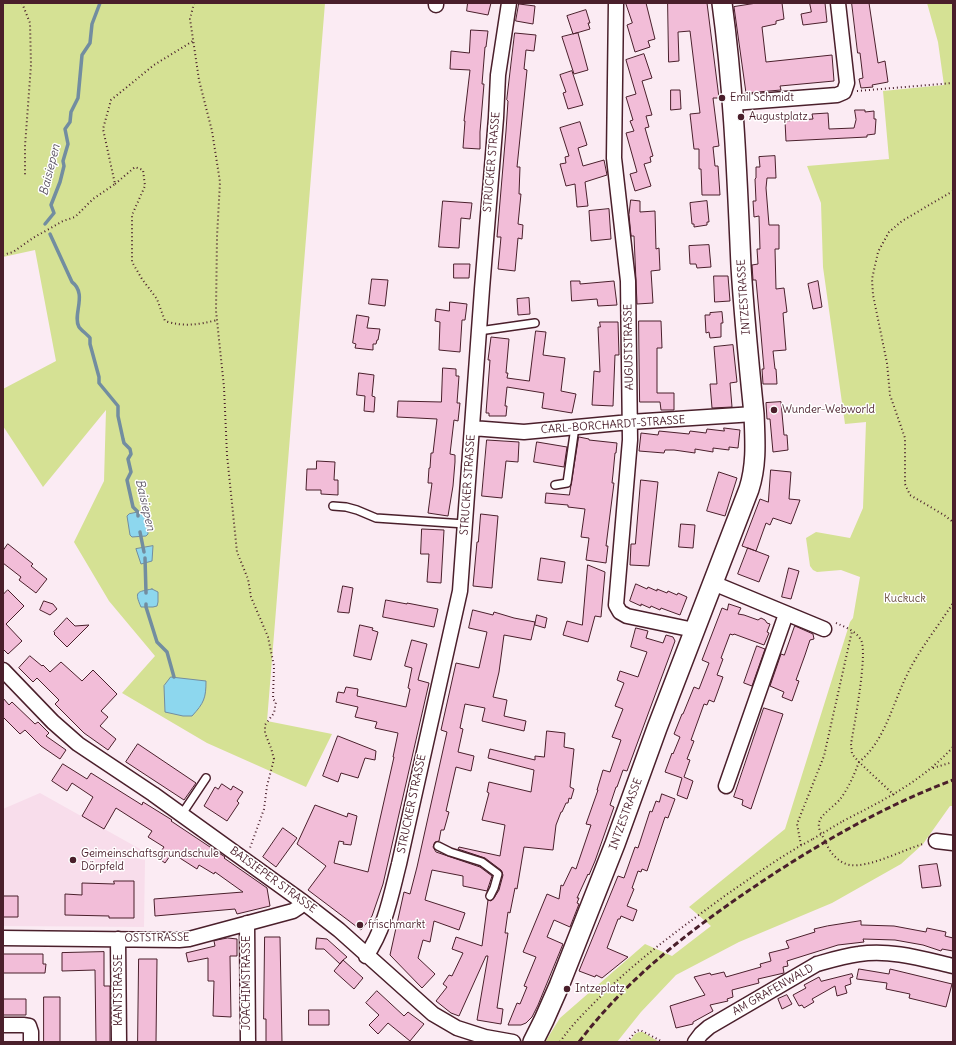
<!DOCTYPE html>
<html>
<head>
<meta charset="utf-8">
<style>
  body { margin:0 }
  #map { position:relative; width:956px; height:1045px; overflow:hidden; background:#fbebf3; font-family:Delius,sans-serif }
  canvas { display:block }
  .frame { position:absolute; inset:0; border:4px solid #4a1f2b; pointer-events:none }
</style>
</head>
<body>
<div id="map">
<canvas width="956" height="1045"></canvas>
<div class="frame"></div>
</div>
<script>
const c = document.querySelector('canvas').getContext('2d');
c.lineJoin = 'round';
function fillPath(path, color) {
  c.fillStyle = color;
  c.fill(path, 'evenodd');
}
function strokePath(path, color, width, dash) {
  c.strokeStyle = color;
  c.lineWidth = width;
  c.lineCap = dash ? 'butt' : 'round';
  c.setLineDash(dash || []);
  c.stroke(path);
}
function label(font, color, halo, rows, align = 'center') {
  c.font = font + ' Delius,sans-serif';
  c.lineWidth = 3;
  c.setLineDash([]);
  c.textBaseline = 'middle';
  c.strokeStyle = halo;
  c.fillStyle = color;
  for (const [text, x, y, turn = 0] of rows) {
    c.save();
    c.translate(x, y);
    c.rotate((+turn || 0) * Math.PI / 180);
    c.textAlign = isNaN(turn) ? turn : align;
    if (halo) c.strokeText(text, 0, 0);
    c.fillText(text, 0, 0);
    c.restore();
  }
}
fillPath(new Path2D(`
  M40 793 140 849 139 859 145 860 144 927 3 926V809Z`), '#f8ddeb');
fillPath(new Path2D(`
  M3 3H325L267 721 332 734 306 787 207 743 122 693 155 656 109 601 74 542 104 481 106 410 43 487 3 426V389L56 361 35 250 3 257Z
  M927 3H953V806H950L923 844 901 864 832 903 739 942 676 975 641 1012 617 1042H545L560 1018 645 944 672 956 711 926 689 907 785 829 850 622 853 618 860 577 841 570 817 572 813 570 810 566 806 538 816 532 850 538 863 508 866 422 845 424 823 267 821 203 807 166 889 159 883 91 944 85 938 42Z
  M639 1032H643L659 1042H629L635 1034Z`), '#d5e194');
const water = new Path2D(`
  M138 512H145L148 514V534L146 536 132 537 130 535 127 516 129 514Z
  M153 546 152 561 141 564 136 549Z
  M152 589 158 592V602L157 606 153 607H141C134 591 137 592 152 589Z
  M171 677 206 681C206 698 204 703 192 716H183L165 712 164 686Z`);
fillPath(water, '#8dd7ee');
strokePath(water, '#728da0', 1);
strokePath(new Path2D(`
  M45 224 54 213 51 205 60 182 64 166 63 161 68 144 65 129 70 122 71 112 78 98 82 55 90 43 92 24 100 3
  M50 234 72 282C88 294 72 315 79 327 81 330 88 335 90 338V344L99 377V383L118 406V416L123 439 124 443 130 449 131 454 128 459 131 472 127 480 133 507 138 512V516
  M140 532 144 552
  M145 558 146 593
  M146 604V607L157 642 167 652 174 677`), '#728da0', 3.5);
const building = new Path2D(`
  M468 3H491L488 15 467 11Z
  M626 3H646L655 39 648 41 650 47 635 52 627 25 632 23Z
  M668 3H707L719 98H713L719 146 713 147 715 166H718L720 195H702L701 169H699V149H694L690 114 700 113 690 31 678 32 679 61 669 62Z
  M757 3H782L784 19 776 21V24L762 27 766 62 832 55 834 81 780 86 781 90 746 93 734 7Z
  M810 3H825L827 22 803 25 801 14 811 12Z
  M852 3H869L878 63 885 61 888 82 872 85 873 87 861 88 859 79 863 78 860 53H858Z
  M519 4 535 6 533 24 516 21Z
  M586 10 590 23H588L590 29 573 34 567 16Z
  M471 30 488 31 486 47H485L482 84H484L480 132V149L463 148 465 121H464L470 70 450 69 451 51 469 53Z
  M515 33 536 35 534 51 526 50 524 69 527 70 517 167H520L519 194H521L518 224 523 225 522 239 518 238 515 271 498 269 501 237H497L506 131 508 101 507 100Z
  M578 33 588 70 574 74 562 37Z
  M644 54 652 78 642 81 652 115 646 116 649 127 645 128 653 156 650 157 651 162 644 164 651 186 635 191 630 174 637 172 626 133 634 131 630 121 633 120 626 97 636 94 626 60Z
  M572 71 583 105 568 109 563 93 566 92 560 75Z
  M671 90H680L681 109 671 110Z
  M855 110H865V112L874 111V119H876L875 134 867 135V137L786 141 785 121 813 119 812 114 828 113 829 129 854 128 856 120Z
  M580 122 587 145 578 148 583 166 604 160 607 175 585 182 588 206 577 207 575 184 566 186 560 164 566 163 565 157 569 156 560 128Z
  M775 156 776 178H767L766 188 769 225H779V249H775L776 289 784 288 787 312 783 313 786 350 773 351 775 369H776L777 384H763L762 369H764L760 323 756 280H753L752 265 758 264 757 249H760L759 216 754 217 753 201H756L755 179 756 178V167H760L759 157Z
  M631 200 640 201V212L655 211 656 249 659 248 660 270 651 271 653 303 637 304 634 236H631L629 215Z
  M443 201 472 203 470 219 461 218 459 248 439 247Z
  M707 201 709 222H707V225L694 227V224H692L690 203Z
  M609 209 611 239 591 241 589 211Z
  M709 245 711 267 697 268 696 264H690L689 246Z
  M454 264H470L469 278H454Z
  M714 276H728L730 301 715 302Z
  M372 279 388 280 385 306 369 304Z
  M571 281H580V284L614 281 617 305 598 306 597 299 572 301Z
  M818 281 822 307 813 309 808 284Z
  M529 298 530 314 518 315 517 299Z
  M450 302 467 304 465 320H462L460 352 439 350 440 322 435 321 436 309 449 311Z
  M722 312 723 323H721V337L710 338 709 332 706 333 705 315H710V313Z
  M357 315 369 317 367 328 380 329 378 340H377L376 344H373V350L355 348 356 344 353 343Z
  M639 321H661L662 348H657V393H674V410H661L660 402H640Z
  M600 322H618L619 355H615L613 406 592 405 594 371 600 372 598 327H600Z
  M536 331 546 332 543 355 565 358 561 391 576 394 572 413 542 408 544 393 507 387 505 406H507L506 416H489V413H486L490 360H488L491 337 509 339 506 373H508L507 378 529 381Z
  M733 345 737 382 730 383 732 407 712 408 710 384H717L714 347Z
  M443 368 456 369V376H459L457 403H460L458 421 454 420 450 454 455 455V462L453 486 448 516 428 513 432 483H428L429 468H430L431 453H433L437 419 397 417 398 401 441 402Z
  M359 373 374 375 372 396 375 397 374 412 364 411 365 396 357 395Z
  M781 402 784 435H787L788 450 773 452 770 419H767L766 403Z
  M724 428 740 430 738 448 729 447V450L713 448V452L695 449V453L674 450H665L664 453 639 451 641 433 658 435 659 431 689 434 690 431 706 433 707 429 724 431Z
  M579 437 589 439V440L617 443 616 453H615L613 474 612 483H614L606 546H608L606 563 586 560 589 538 581 537 585 509 568 507V505L545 503 546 493 569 495Z
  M487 440 519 442 518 462 506 461 502 498 482 496Z
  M537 442 567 447 564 467 534 462Z
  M317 461 335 462 334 480H338V495L321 494V490H306L307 469H316Z
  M771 470 791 472 789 499 800 500 791 524 773 518 770 525 766 523 756 551 742 546 760 499 768 502Z
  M719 472 737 478 725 516 707 511Z
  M641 480 658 482 649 566 630 565 631 544H635Z
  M481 514 498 516 492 588 473 586 477 542H478Z
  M681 524 695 525 693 548 679 547Z
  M422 529 444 530 441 583 427 582 429 554H421Z
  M8 544 33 564 31 566 47 579 36 593 19 580 21 577 3 563V551Z
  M748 548 769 556 759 582 738 574Z
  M541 558 565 562 562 583 538 580Z
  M588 565 605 572 601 617 595 616 588 642 563 635 567 621 582 625Z
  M789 568 799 571 791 599 782 597Z
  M636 584 647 589 648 587 657 591V589L667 593 668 591 677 595 678 593 687 597 680 615 661 608 660 610 651 606 650 608 641 604V606L630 601Z
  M343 586 353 588 349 613 338 612Z
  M8 590 24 606 6 624 22 641 8 654 3 649V595Z
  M386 600 407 604V603L438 609 434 627 383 617Z
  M44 601 53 604 57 609 50 615 40 610Z
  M729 604 741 608 738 614 744 615 758 620 761 618 765 620 767 623 770 624 767 632 769 633 764 645 734 634 733 635 730 634 721 658 723 659 717 675 723 677 714 702 709 700 707 705 704 704 691 740 694 741 687 759 690 760 684 777 693 781 687 799 677 795 682 778 665 772 672 753 673 754 680 737 674 734 682 714H683L694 687 699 689 709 663 702 660 722 608 727 610Z
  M473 610 493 615 494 612 514 618 535 622 531 640 504 635 499 672 493 697 507 700 504 716 526 721 524 731 482 721 485 708 465 704 460 728 463 729 458 752 474 756 471 771 456 767 446 811 449 812 444 830H441L439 841 435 842 433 847 436 852 480 867 492 876 487 891 463 886V876L432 870 425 900 465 913 459 930 434 921 430 942 423 940 418 958 435 974 422 988 390 955 404 892 410 894 417 867 447 732 441 730 456 663 479 668 487 632 469 628Z
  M537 615 547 618 545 628 535 625Z
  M67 618 75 626 89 625 67 647 54 634 55 633 54 632Z
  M360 625 373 628 372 630 378 632 371 660 354 656Z
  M795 626 813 634 814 639 810 640 805 655 796 680 799 681 792 701 782 697 784 692 770 686 781 654 784 655Z
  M636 628 648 631 646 638 663 643 666 635 673 637 675 641 627 771 623 770 617 787H616L610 805 614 807 595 861 589 875 588 874 577 898H579L577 903 579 904 570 927 554 920 547 937 563 944 538 1005 532 1017 526 1023 521 1025H508L517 1003 520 1004 527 987 524 986 536 957 523 952 547 894 559 899 561 885 563 886 572 867 576 869 591 825 586 824 598 790H597L603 770 610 772 621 740 612 737 623 709 615 706 624 683 617 680 620 671 638 677 647 652 631 647Z
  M412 640 427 644 418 680 429 683 383 884 372 916 361 930 308 890 326 866 297 844 315 805 347 817 348 813 357 816 351 845 343 844 344 842 339 841 334 863 368 872 394 757H393L398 733 375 728 377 722 355 717 358 707 336 702 338 692 344 693 346 687 358 689 357 696 406 707 410 689 408 688 412 668 405 666Z
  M757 646 765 649 752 686 744 683Z
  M30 656 42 666 43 665 50 672 61 662 82 681 93 670 117 694 101 711 108 717 100 726 116 739 108 750 84 733 55 704 59 700 37 678 33 682 19 668Z
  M3 698 9 705 12 702 35 724 38 722 49 733 46 736 66 750 60 759 41 746 25 730 20 734 3 717Z
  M764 708 783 714 751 809 742 805 743 800 734 797Z
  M547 731 565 733 564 747 574 749 570 787 574 789 571 799 569 798 568 803H566L562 812H561L556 825 553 850 524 847 517 889 515 888 510 913 508 912 505 933H508L497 1008 503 1009 501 1024 477 1020 488 956H486L459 1016 451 1013 436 1001 447 987 443 984 449 975 452 976 463 953 452 949 456 937 482 946 488 900 491 901 494 898 499 890 503 875 501 870 485 858 458 849 459 847 500 856 505 825 482 820 489 793 487 792 489 782 531 792 534 770 488 758 490 749 535 760V756L544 757Z
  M338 736 376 751 375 760 365 758 358 778 341 773 338 782 323 776Z
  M138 744 196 783 184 800 126 762Z
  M63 764 87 779 91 773 142 805 143 802 172 820 171 821 225 857 224 858 267 888 270 906 237 914 235 909 155 916 154 899 243 892 215 872 214 874 199 865 197 869 172 853 165 863 157 857 164 847 148 837 152 831 116 808 104 829 82 816 93 797 72 783 67 791 52 781Z
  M222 784 231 790 233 786 243 792 237 801 239 803 227 821 204 806 215 787 218 789Z
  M662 794 675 799 668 818 665 817 647 871 642 869 641 872 638 871 632 888 634 889 627 906 637 910 633 921 621 916 620 919H618L607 948 628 957 602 978 596 975 595 977 579 971 618 876 624 878 635 847 638 848 650 811 652 812 656 801 659 802Z
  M283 828 297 838 276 867 263 857Z
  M937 864 941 886 922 888 919 866Z
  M114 881H134V918H109V916L65 915V894L82 895V883L114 884Z
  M3 896H18V917H3Z
  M861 921V925L894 926 926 932 927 928 946 932 945 936 953 938V951L942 949 941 951 923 945 895 940 863 939 864 942 838 945 787 961 788 966 783 967 784 973 758 979 759 983 732 990 733 997 727 999 728 1001 710 1005 713 1011 693 1022V1024L676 1028 670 1006 705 995 694 977 710 973 711 975 724 972 726 977 761 967 760 964 771 961 769 953 789 948 786 941 815 932 814 929 827 926Z
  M265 937H280L282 1042H266V1019H264Z
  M228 938 237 939V956H230L231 1017 213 1016 214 981H208V958L188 962 186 953 215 946 214 941Z
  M317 938 327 939 347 957 343 960 363 978 354 989 334 971 343 960 340 964 324 949H316Z
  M104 952V986H110V1042H96L95 970 62 971V953Z
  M3 954H43V964H46L45 973H3Z
  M139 959H157L156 1042H138Z
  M859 969 889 974 890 969 952 984 946 1007 909 998 910 994 886 989 887 983 857 979Z
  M852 974 853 977 850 978 851 984 845 986 847 993 837 996 835 986 812 999 814 1002 804 1008 802 1005 799 1006 793 995 806 988 804 985 819 977 821 981Z
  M377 991 404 1016 408 1012 424 1024 410 1041 388 1023 378 1034 369 1025 379 1015 366 1003Z
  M787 995 792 1004 782 1009 778 999Z
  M44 997H60V1042H44Z
  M3 999H26V1015H3Z
  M309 1010H329V1025H309Z`);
fillPath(building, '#f2bdd8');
strokePath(building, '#4a1f2b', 1);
const lane = new Path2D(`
  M479 331 535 323
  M555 485 567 483 575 427
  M333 506 346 507 357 510 376 518 465 524
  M182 814 206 778
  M438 846 450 852 482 862 498 874 494 888 490 896`);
const street = new Path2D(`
  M616 3 614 158 628 281 630 440 616 605 620 612 627 616 694 630
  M436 5V3
  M733 103 837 95 844 92 847 83 838 3
  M472 428 524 432 630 422 754 414
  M713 583 824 629
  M3 670 53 722 78 744 153 794 303 902 339 930 433 1014 457 1028 485 1037 513 1042
  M726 786 786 614
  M936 841 953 843
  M247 923 248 1042
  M3 938 179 940 189 939 293 911 299 907 303 902
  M118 939 119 1042
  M366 956C385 929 391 895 399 864L460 591 482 289 496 118 498 75 509 3
  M3 1025H23L29 1026 31 1032V1042
  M695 1042 701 1034 709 1027 817 964C831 960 844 956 859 954 890 949 923 959 953 966`);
const secondary = new Path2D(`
  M533 1042 544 1020 559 986 615 844 657 728 749 489C757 464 755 440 754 414 749 365 744 316 741 266 737 178 734 91 722 3`);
strokePath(lane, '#4a1f2b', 10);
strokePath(street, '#4a1f2b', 17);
strokePath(secondary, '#4a1f2b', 22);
strokePath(new Path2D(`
  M22 3 30 23 31 65 25 146V176
  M194 3 190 19 199 80 212 131 220 182 217 237 216 311 224 387 227 455 237 552 248 579 251 597 268 637 274 666 273 699 276 702 274 713 265 725V733L271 748 274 759 267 786 264 809 250 848
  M857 91 953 83
  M115 184 135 167 143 170 145 186 132 215V262L142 279 157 299 165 321C184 327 197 325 217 320
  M953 191 902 221 889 232 878 252 872 279 873 295 887 363 890 395 905 438V484L910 495 944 515 953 522
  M3 255 13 252 33 238 63 221 75 217 93 199 115 184 103 129 111 100 154 65 193 41
  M836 623C845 627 856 631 861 640 868 653 854 726 851 744L852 754 859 762C887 739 893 700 910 669 922 646 939 625 953 603
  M933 768 953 762
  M894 795 859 762C854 775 849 787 841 798 836 805 822 814 820 820 816 828 823 836 826 843 830 853 839 863 850 865 869 868 903 850 923 844
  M843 821C884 800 921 782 953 747
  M801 845 797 824 824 756 852 631
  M560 1042C570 1027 583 1014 596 1001 635 961 681 928 726 895 754 876 782 855 813 839
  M627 1042 636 1031 640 1030 663 1042`), '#4a1f2b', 2, [1, 3]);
strokePath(lane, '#fff', 7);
strokePath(street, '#fff', 14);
strokePath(secondary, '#fff', 19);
strokePath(new Path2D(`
  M579 1042C625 981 685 934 748 891 811 848 881 807 953 780`), '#4a1f2b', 3, [6, 3]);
strokePath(new Path2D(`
  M813 839 843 821`), '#4a1f2b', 2, [1, 3]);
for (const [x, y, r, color] of [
  [722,98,4,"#4a1f2b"],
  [741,117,4,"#4a1f2b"],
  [774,410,4,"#4a1f2b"],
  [73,860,4,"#4a1f2b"],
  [360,925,4,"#4a1f2b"],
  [567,989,4,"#4a1f2b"]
]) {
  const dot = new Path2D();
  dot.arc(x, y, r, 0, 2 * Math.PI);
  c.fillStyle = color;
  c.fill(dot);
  strokePath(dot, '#fff', 1.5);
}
label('11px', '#4a1f2b', '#fff', [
  ["Emil Schmidt",730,98],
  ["Augustplatz",749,117],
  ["Wunder-Webworld",782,410],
  ["Geimeinschaftsgrundschule",81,854],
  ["Dörpfeld",81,867],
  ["frischmarkt",368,925],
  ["Intzeplatz",575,989]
], 'left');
label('11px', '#4a1f2b', '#fff', [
  ["STRUCKER STRASSE",492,162,-85],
  ["INTZESTRASSE",744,297,-94],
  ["AUGUSTSTRASSE",629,347,-91],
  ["CARL-BORCHARDT-STRASSE",613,425,-4],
  ["STRUCKER STRASSE",468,485,-86],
  ["STRUCKER STRASSE",412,804,-78],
  ["INTZESTRASSE",626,814,-70],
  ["BAISIEPER STRASSE",273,880,36],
  ["OSTSTRASSE",157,938,-1],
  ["JOACHIMSTRASSE",247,983,-90],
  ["KANTSTRASSE",119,990,-90],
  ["AM GRAFENWALD",773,990,-30]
]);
label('11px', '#6d5045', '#fff', [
  ["Kuckuck",905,599]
]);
label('italic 12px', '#5e5666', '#fff', [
  ["Baisiepen",50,170,-76],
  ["Baisiepen",145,505,77]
]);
</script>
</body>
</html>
